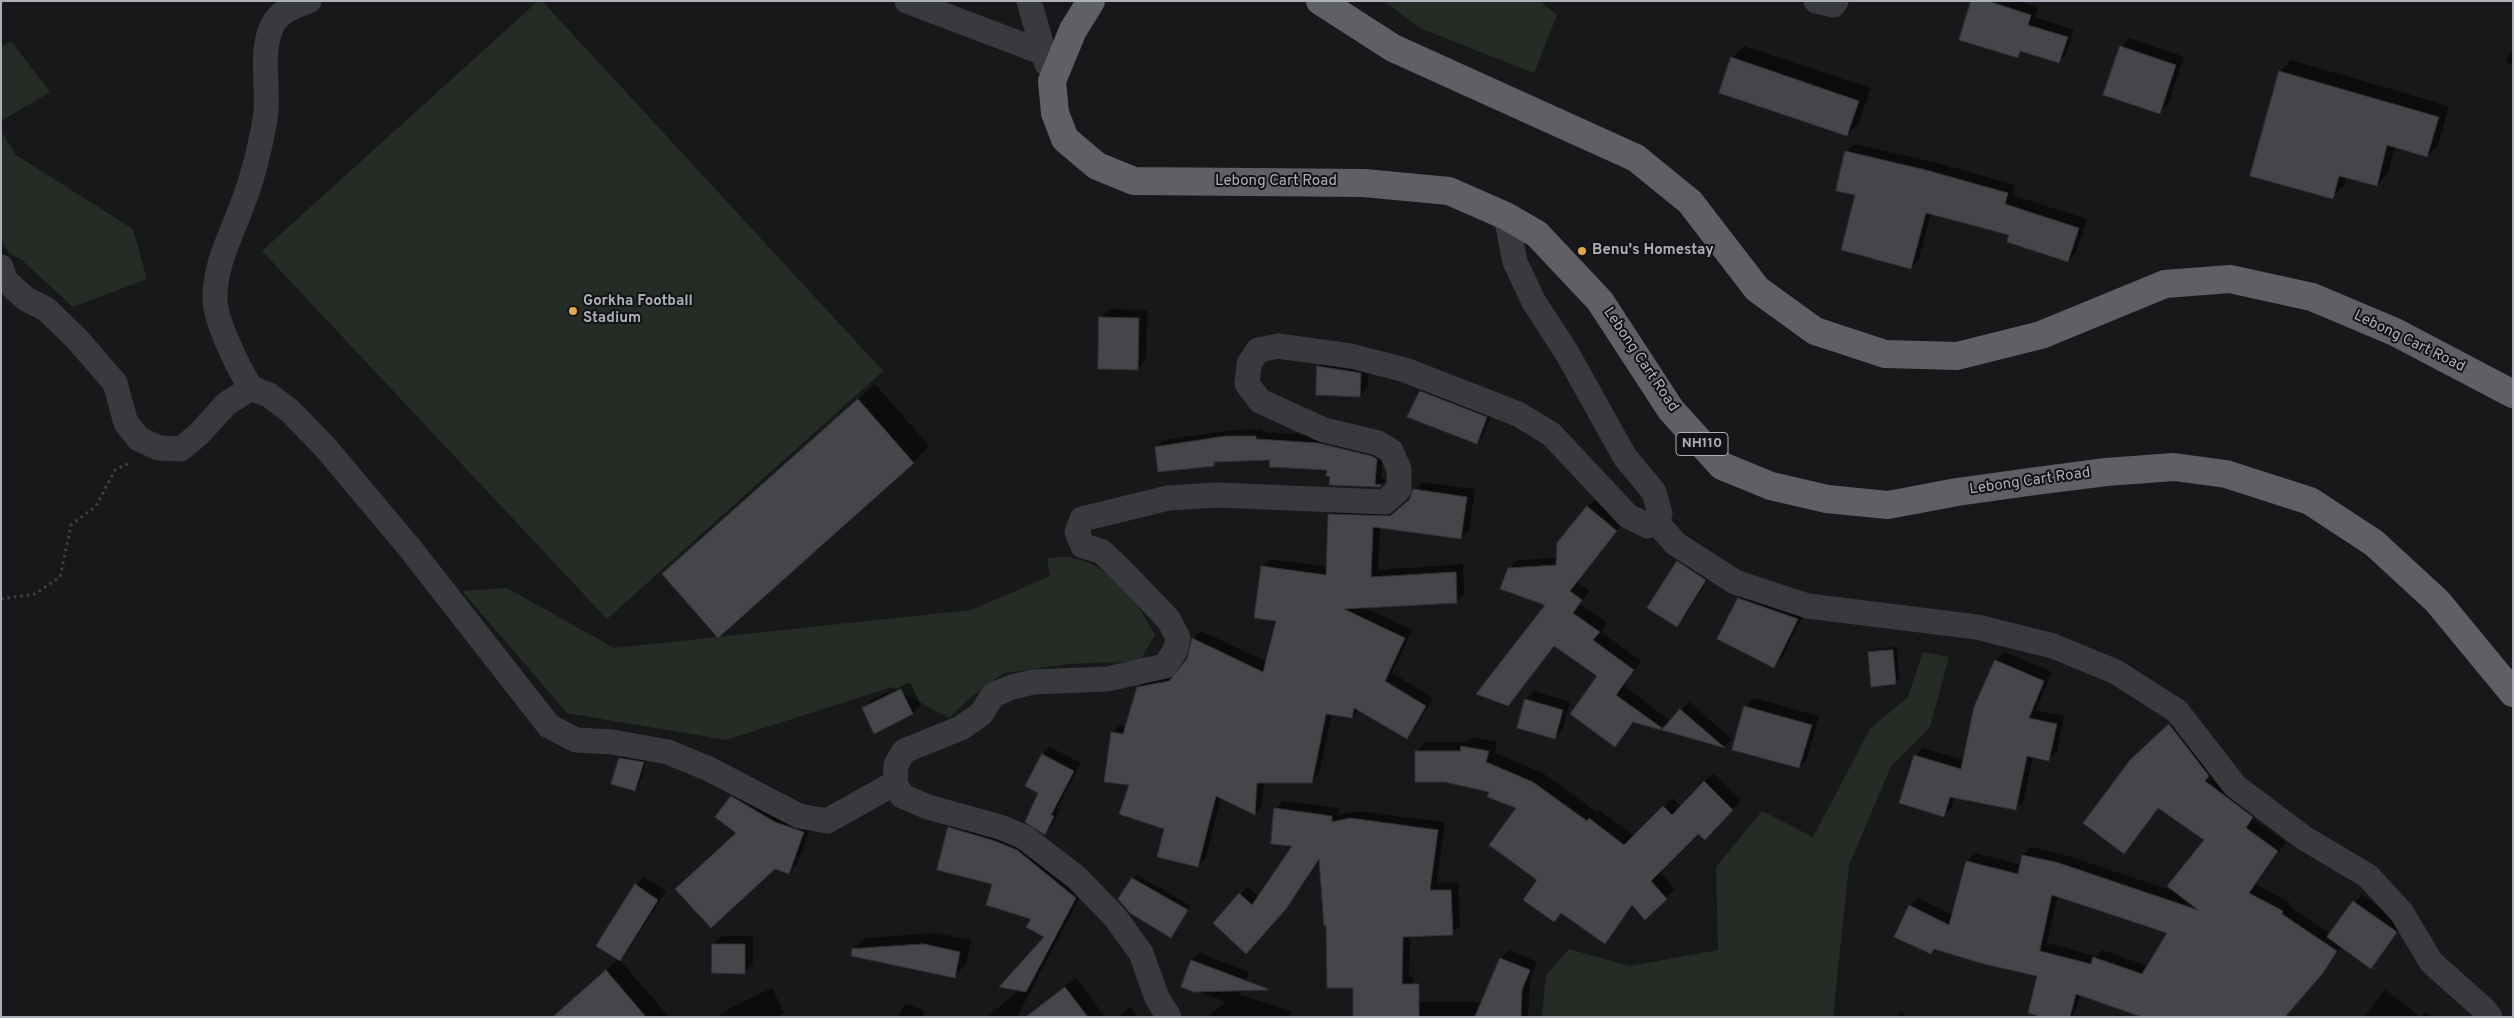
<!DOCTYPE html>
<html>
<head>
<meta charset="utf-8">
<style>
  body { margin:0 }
  #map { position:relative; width:2514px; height:1018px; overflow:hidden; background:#18181a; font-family:Overpass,sans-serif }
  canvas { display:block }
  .frame { position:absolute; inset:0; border:2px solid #acb0b8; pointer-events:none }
</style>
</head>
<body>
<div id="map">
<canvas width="2514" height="1018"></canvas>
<div class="frame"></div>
</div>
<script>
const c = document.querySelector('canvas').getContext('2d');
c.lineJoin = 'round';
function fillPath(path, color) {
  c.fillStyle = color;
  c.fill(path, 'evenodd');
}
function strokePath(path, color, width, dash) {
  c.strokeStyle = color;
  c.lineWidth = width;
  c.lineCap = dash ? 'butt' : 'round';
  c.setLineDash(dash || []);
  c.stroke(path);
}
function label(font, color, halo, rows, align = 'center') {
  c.font = font + ' Overpass,sans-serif';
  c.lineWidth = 4;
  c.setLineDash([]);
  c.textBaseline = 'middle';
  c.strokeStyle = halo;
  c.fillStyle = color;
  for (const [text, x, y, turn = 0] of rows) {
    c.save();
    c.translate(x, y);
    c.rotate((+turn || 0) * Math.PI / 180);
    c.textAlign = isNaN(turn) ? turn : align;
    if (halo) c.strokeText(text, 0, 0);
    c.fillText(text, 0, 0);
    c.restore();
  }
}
fillPath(new Path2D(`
  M538 1H542L883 371 607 619 262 251Z
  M1384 1H1540L1557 15 1534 73 1420 28Z
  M11 41 50 92 1 121V47Z
  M1 131 16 155 133 229 147 279 73 307 23 261 9 253 1 239Z
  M1047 558C1055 558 1066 556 1074 558 1112 567 1138 602 1155 635L1140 661 1069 664 1004 673 970 698 949 718 892 687 726 740 567 713 462 591 507 588 614 648 971 610 1050 576Z
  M1923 652 1949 657 1930 727 1891 766 1849 865 1833 1017H1542L1546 975 1569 949 1630 966 1718 950 1716 867 1762 811 1813 837 1870 729 1908 697Z`), '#242c25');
fillPath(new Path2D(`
  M1972 1H2018L2038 7 2035 17 2074 30 2066 54 2059 61 2023 50 2017 57Z
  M2129 38 2184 57 2168 104 2159 113 2121 47Z
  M1744 46 1871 88 1859 122 1847 135 1732 58Z
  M2513 50V67L2505 60Z
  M2291 60 2449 106 2438 145 2427 156 2395 146 2388 173 2377 185 2346 177 2344 186 2332 197 2280 71Z
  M1854 144 1934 162 2015 185 2012 195 2087 219 2076 252 2068 261 2010 235 1931 213 1919 259 1911 267 1857 194 1846 152Z
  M1109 309 1147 310 1146 360 1138 368 1101 318Z
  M1327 358 1369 365 1368 387 1360 396 1319 366Z
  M875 384 929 446 913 462 663 574Z
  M1428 386 1493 411 1483 436 1476 443 1421 392Z
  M1263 429V432L1325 436 1383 452 1381 478 1387 479 1379 486 1331 475 1328 469 1271 459 1217 461 1213 464 1156 447 1163 440 1234 430Z
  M1422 482 1475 489 1469 530 1461 538 1380 527 1378 570 1463 564 1464 594 1457 602 1363 607 1412 630 1392 673 1433 698 1414 730 1406 737 1359 710 1352 717 1332 714 1319 774 1311 782H1264L1262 806 1255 814 1221 797 1206 858 1198 866 1131 784 1112 733 1120 725 1127 726 1138 688 1146 680 1176 674 1188 659 1193 639 1201 631 1267 662 1277 620 1262 567 1270 559 1328 567 1330 515 1337 507 1399 508 1411 498Z
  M1596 499 1624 522 1577 582 1590 591 1580 604 1607 623 1601 632 1641 661 1624 686 1669 720 1660 729 1634 722 1615 745 1599 676 1555 645 1508 704 1547 605 1509 569 1518 560 1558 558 1587 507Z
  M1686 554 1713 572 1685 617 1676 625 1678 562Z
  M1747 590 1805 611 1782 658 1774 666 1739 599Z
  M1897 647 1899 679 1895 683 1869 653 1873 649Z
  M2004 652 2052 672 2036 710 2064 716 2057 751 2049 759 2033 756 2024 800 2016 809 1955 796 1952 807 1944 815 1915 756 1923 748 1964 760 1996 660Z
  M910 682 921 705 913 713 863 709 871 700Z
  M1534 691 1570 702 1563 729 1554 738 1518 727 1526 699Z
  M1754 698 1819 716 1807 759 1799 767 1745 707Z
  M1689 702 1732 739 1724 746 1664 730Z
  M2178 717 2260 809 2253 819 2286 842 2256 884 2290 903 2289 906 2331 934 2362 894 2404 924 2370 967 2342 946 2330 963 2285 1017 2081 994 2073 1017H2046L2039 975 1936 948 1931 953 1910 906 1918 898 1953 915 1967 861 1975 853 2021 865 2023 855 2031 847 2065 855 2176 892 2206 839 2160 807 2124 852 2140 753ZM2058 895 2169 932 2148 966 2102 950 2096 956 2047 943Z
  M1472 737 1497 742 1495 753 1543 773 1597 812 1599 810 1634 836 1673 798 1681 806 1713 773 1741 800 1714 829 1698 832 1659 871 1675 889 1666 898 1633 905 1605 942 1562 912 1554 920 1539 879 1518 807 1417 751 1426 742H1467Z
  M1050 747 1081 763 1057 808 1060 809 1052 826 1045 834 1039 792 1027 785 1043 754Z
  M624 755 647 759 639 786 635 790 620 759Z
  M740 789 812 824 797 864 789 872 738 832 731 797Z
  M1283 801 1339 808V815L1359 811 1445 822 1437 883 1458 882 1460 926 1452 933 1410 935 1409 977H1414L1406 1010 1354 986 1327 924 1320 859 1293 900 1253 944 1240 894 1248 887 1259 897 1294 845 1275 809Z
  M959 818 1006 831 1085 887 1017 1017H987L1019 990 1046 937 1032 918 994 883 949 828Z
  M1137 875 1191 906 1171 937 1120 899Z
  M644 877 666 891 628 951 619 959 669 1017H569L575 997 619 959 636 885Z
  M936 933 971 940 966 964 955 976 853 950 865 938Z
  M722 936H753V964L744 972 713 944Z
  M1509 950 1537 962 1530 981 1528 1017H1413L1412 1010 1420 1002H1483L1501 958Z
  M1200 953 1249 972 1240 995 1292 1011 1290 1017H1207L1226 1002 1183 986 1192 960Z
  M1076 978 1105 1017H1025Z
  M772 988 784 1013 780 1017H717L732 1007Z
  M2385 990 2421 1017H2364Z
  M905 1004 924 1010 923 1017H898Z
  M1130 1007 1138 1017H1119Z
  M1902 1011 1907 1017H1896Z
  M2426 1012 2433 1017H2421Z`), '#0007');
const building = new Path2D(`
  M1971 1H1988L2031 15 2028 25 2068 37 2059 63 2020 51 2018 58 1959 40Z
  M2120 46 2176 65 2160 114 2103 95Z
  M1731 57 1859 101 1847 136 1719 93Z
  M2279 71 2439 117 2427 157 2387 145 2377 186 2339 176 2333 199 2250 176Z
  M1845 151 1926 170 2008 193 2005 204 2079 228 2068 262 2007 242 2009 235 1926 213 1911 269 1841 250 1855 195 1836 191Z
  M1099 317 1139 318 1138 370 1098 369Z
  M1317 366 1361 373 1360 397 1316 395Z
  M1420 391 1487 417 1477 444 1407 417Z
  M858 399 914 463 718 638 662 574Z
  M1226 436H1256V439L1318 443 1372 456 1377 459 1375 484 1382 485 1380 487 1329 485 1330 477 1326 476 1327 470 1269 467 1270 460 1214 462V466L1158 472 1155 447Z
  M1413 489 1467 497 1461 539 1373 527 1371 577 1456 572 1457 603 1344 609 1405 638 1385 681 1426 706 1407 739 1354 708 1352 718 1326 714 1312 783H1257L1255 815 1216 796 1198 867 1157 857 1164 829 1119 814 1129 785 1104 782 1111 732 1123 734 1137 687 1169 681 1187 659 1192 638 1263 672 1276 621 1254 618 1261 566 1326 575 1328 514 1390 516 1409 500Z
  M1587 506 1617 531 1570 591 1582 600 1573 613 1600 632 1593 640 1634 670 1616 695 1662 728 1661 730 1633 722 1615 747 1570 714 1597 676 1554 646 1508 706 1476 694 1545 605 1500 589 1508 568 1556 565 1557 543Z
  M1677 561 1706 580 1677 627 1647 608Z
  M1738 598 1798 619 1774 668 1717 639Z
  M1893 650 1896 684 1871 687 1868 652Z
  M1995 660 2044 681 2029 718 2057 724 2049 761 2027 756 2016 810 1950 797 1944 817 1899 803 1914 755 1961 769 1974 707Z
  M901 689 913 714 874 734 862 708Z
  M1525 699 1563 710 1555 739 1517 728Z
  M1744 706 1812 725 1799 768 1732 750Z
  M1680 709 1725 748 1662 730Z
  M2169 724 2209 776 2205 781 2253 817 2246 828 2278 851 2249 893 2283 911 2282 914 2337 951 2323 973 2285 1017H2142L2076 994 2070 1017H2041L2028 1013 2037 976 1984 964 1934 949 1931 954 1894 937 1909 905 1949 925 1966 861 2018 874 2022 855 2056 862 2198 910 2167 886 2204 840 2158 808 2124 854 2083 823 2130 760ZM2052 895 2167 933 2142 974 2093 957 2091 964 2040 951Z
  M1461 746 1489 751 1486 762 1533 782 1587 821 1589 818 1624 845 1663 806 1672 815 1704 781 1733 810 1705 840 1698 834 1651 881 1667 899 1645 920 1632 905 1605 944 1561 913 1554 922 1523 900 1537 880 1489 845 1516 808 1487 797 1489 792 1445 782H1415V751H1460Z
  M1042 754 1074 771 1051 815 1054 816 1045 835 1025 822 1038 793 1025 786Z
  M619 758 644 762 635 791 611 784Z
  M731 796 775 822 804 832 789 874 775 869 711 928 675 889 736 833 715 817Z
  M1274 808 1332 816V822L1350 818 1438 830 1430 890H1451L1453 935 1403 937 1402 984H1419V1017H1353V988H1327L1326 925 1324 926 1319 859 1286 909 1246 954 1213 923 1239 893 1252 905 1292 846 1271 844Z
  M948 827 995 841 1017 850 1076 898 1026 992 999 987 1044 937 1026 927 1031 919 986 905 992 884 937 870Z
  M1132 878 1188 910 1171 938 1130 913 1118 899Z
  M635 884 658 900 620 961 596 946Z
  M2353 901 2397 932 2371 969 2327 937Z
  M712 944H745V974L712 973Z
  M924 944 960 952 955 978 851 956 852 949Z
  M1500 958 1530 970 1522 990 1521 1017H1475Z
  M1191 960 1268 989V990L1194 992 1181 987Z
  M606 970 646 1017H553Z
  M1065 987 1088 1017H1026Z`);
fillPath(building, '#45464a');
strokePath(building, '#323236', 1);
strokePath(new Path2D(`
  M1 599 35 594 60 577 71 525 96 506 115 470 129 463`), '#404145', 3, [2.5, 4]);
strokePath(new Path2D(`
  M907 1 1044 53
  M1029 1 1047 64
  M1816 1 1833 5 1836 1
  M1 267 5 280 26 299 46 309 77 339 115 383 126 423 139 439 159 448 181 449 199 434 226 404 251 388 269 395 290 411 325 447 409 547 549 726 576 740 612 742 668 752 709 769 799 816 827 821 895 783
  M251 388C239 369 214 320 215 297 215 263 233 232 244 200 254 174 260 147 265 120 270 89 259 55 272 26 279 11 295 6 309 1
  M1657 523 1676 544 1735 582 1808 606 1977 627 2053 646 2116 672 2177 711 2235 786 2304 838 2368 876 2402 913 2431 962 2485 1010 2490 1017
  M1169 1017 1157 998 1141 953 1115 917 1076 877 1024 837 1000 827 928 807 902 796 895 783 896 765 904 751 961 728 981 714 993 695 1012 687 1033 682 1107 679 1165 666 1175 651 1178 638 1169 620 1121 570 1101 551 1083 546 1077 532 1082 519 1168 498 1217 495 1385 502 1399 489V469L1391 451 1378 443 1324 430 1260 401 1247 384 1249 364 1258 350 1278 346 1351 356 1405 370 1518 414 1551 434 1628 516 1648 526 1657 523 1660 514 1654 492 1625 457 1567 353 1534 302 1515 262 1506 216`), '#393a3e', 25);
strokePath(new Path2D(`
  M1091 1 1073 30 1052 81 1055 113 1065 139 1097 166 1134 181 1364 183 1449 191 1506 216 1537 234 1600 301 1671 410 1722 466 1771 486 1827 499 1888 505 1957 492 2036 481 2106 472 2174 467 2226 474 2310 501 2374 543 2437 601 2513 693
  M1320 1 1393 48 1636 158 1690 202 1757 289 1815 331 1885 354 1957 356 2041 335 2165 284 2230 279 2312 297 2395 332 2513 394`), '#5e6066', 28);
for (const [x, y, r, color] of [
  [1582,251,5,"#e0aa4a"],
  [573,311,5,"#e0aa4a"]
]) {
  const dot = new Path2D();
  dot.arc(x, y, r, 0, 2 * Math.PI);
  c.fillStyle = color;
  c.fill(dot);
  strokePath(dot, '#131315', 2);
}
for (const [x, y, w] of [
  [1702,444,52]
]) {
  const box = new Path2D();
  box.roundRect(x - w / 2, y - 11.5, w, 23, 4);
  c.fillStyle = '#131315';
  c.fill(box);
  strokePath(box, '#acb0b8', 1);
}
label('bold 14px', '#acb0b8', null, [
  ["NH110",1702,444]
]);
label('15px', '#acb0b8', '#131315', [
  ["Lebong Cart Road",1276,182],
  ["Lebong Cart Road",2409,342,26],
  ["Lebong Cart Road",1640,360,56],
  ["Lebong Cart Road",2030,482,-8]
]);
label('bold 15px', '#acb0b8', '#131315', [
  ["Benu's Homestay",1592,251],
  ["Gorkha Football",583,302],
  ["Stadium",583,319]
], 'left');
</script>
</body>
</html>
